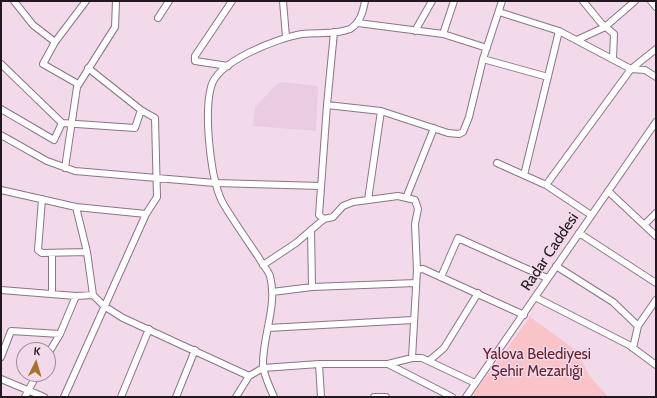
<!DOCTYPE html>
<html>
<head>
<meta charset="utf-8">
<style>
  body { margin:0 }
  #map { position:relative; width:657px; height:398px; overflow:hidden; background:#f2daeb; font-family:Cabin,sans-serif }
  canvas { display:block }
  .frame { position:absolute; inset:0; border:2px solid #21191f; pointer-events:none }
  .north { position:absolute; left:16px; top:342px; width:40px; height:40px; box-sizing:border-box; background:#f2daeb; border:1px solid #9e8d99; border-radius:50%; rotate:5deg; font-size:11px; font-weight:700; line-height:16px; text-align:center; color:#21191f }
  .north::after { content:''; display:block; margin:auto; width:14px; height:18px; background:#a8712e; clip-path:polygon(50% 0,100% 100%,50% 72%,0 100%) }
</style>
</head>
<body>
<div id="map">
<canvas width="657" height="398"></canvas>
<div class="frame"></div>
<div class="north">K</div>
</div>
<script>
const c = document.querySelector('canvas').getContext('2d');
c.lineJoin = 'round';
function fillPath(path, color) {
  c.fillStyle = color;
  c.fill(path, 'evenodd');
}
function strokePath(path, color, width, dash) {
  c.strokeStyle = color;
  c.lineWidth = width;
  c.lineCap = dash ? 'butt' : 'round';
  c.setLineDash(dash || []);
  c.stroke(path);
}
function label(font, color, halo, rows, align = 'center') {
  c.font = font + ' Cabin,sans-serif';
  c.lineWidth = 3;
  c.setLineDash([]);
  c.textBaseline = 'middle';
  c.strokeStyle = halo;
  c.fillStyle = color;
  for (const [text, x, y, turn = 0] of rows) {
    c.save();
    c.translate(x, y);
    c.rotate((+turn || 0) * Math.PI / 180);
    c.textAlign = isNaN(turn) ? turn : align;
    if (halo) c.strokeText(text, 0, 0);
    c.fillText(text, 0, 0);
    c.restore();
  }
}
fillPath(new Path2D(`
  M282 82 318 86 316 131 253 126 255 107 277 84Z`), '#eacce2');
fillPath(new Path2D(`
  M530 317 577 351 589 375 608 397H471Z`), '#f9c3c7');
const street = new Path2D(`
  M14 1 33 25 55 42
  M283 1 286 37
  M583 1 601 23 614 34 613 59
  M651 1 656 7
  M499 12 559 31 631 69 645 70 656 77
  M158 18 169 1
  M358 23 443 34 487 48
  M415 31 432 1
  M334 32 327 105 319 215 324 219 333 217 343 206 353 202 398 196 415 200 418 209 415 224 417 270
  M443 34 454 1
  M577 40 605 27 635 1
  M483 59 548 77
  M1 64 62 123 135 128 141 110
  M228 66 195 61V56L232 1
  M78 84 43 64 55 42 86 1
  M327 105 381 111 448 133 459 134 463 132 469 117 483 59 502 1
  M1 109 54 140 62 123
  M1 135 47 161 75 171 215 183 321 186
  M497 163 546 185 591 215
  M65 168 77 87 115 27 116 1
  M524 175 559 31
  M546 185 631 69 656 49
  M1 190 76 207 146 214
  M608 191 656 236
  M406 198 434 128
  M42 199 38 250 42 253 87 252
  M368 200 381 111
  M76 207 87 252 93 295
  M644 225 656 213
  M311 230 312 287
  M579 233 656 283
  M263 265 296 243 324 219
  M556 266 613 302 638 326 633 348
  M441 277 458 238 547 278
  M1 290 76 296 93 295 104 306 123 318 249 376
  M272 292 312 287 416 283
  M52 294V253
  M535 297 629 345 656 365
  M638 326 656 300
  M268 328 413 320
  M48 354 60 334 76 296
  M1 357 11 331 60 334
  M412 358 417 270 423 269 524 315
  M430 360 444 348 478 293
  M319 364 321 397
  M388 364 412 358H422L475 383
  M1 379 44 397
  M25 397 37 374
  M64 397 146 214 157 197 155 118 141 110 88 68
  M121 397 149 329
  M176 397 195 350
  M236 397 249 376 263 368 319 364H388L452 397
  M274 397C270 388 264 375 263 366 262 336 278 306 270 276 268 270 262 264 259 258 247 240 235 223 224 205 210 182 204 113 211 87 217 61 278 38 302 34 317 32 336 35 350 29 360 23 363 12 365 1
  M374 397H386
  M466 397 656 122`);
strokePath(street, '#8a7584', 8);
strokePath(street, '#fff', 6);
label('15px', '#21191f', '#f2daeb', [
  ["Radar Caddesi",550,252,-56]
]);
label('15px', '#63222d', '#f2daeb', [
  ["Yalova Belediyesi",537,355],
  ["Şehir Mezarlığı",537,372]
]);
</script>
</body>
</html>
